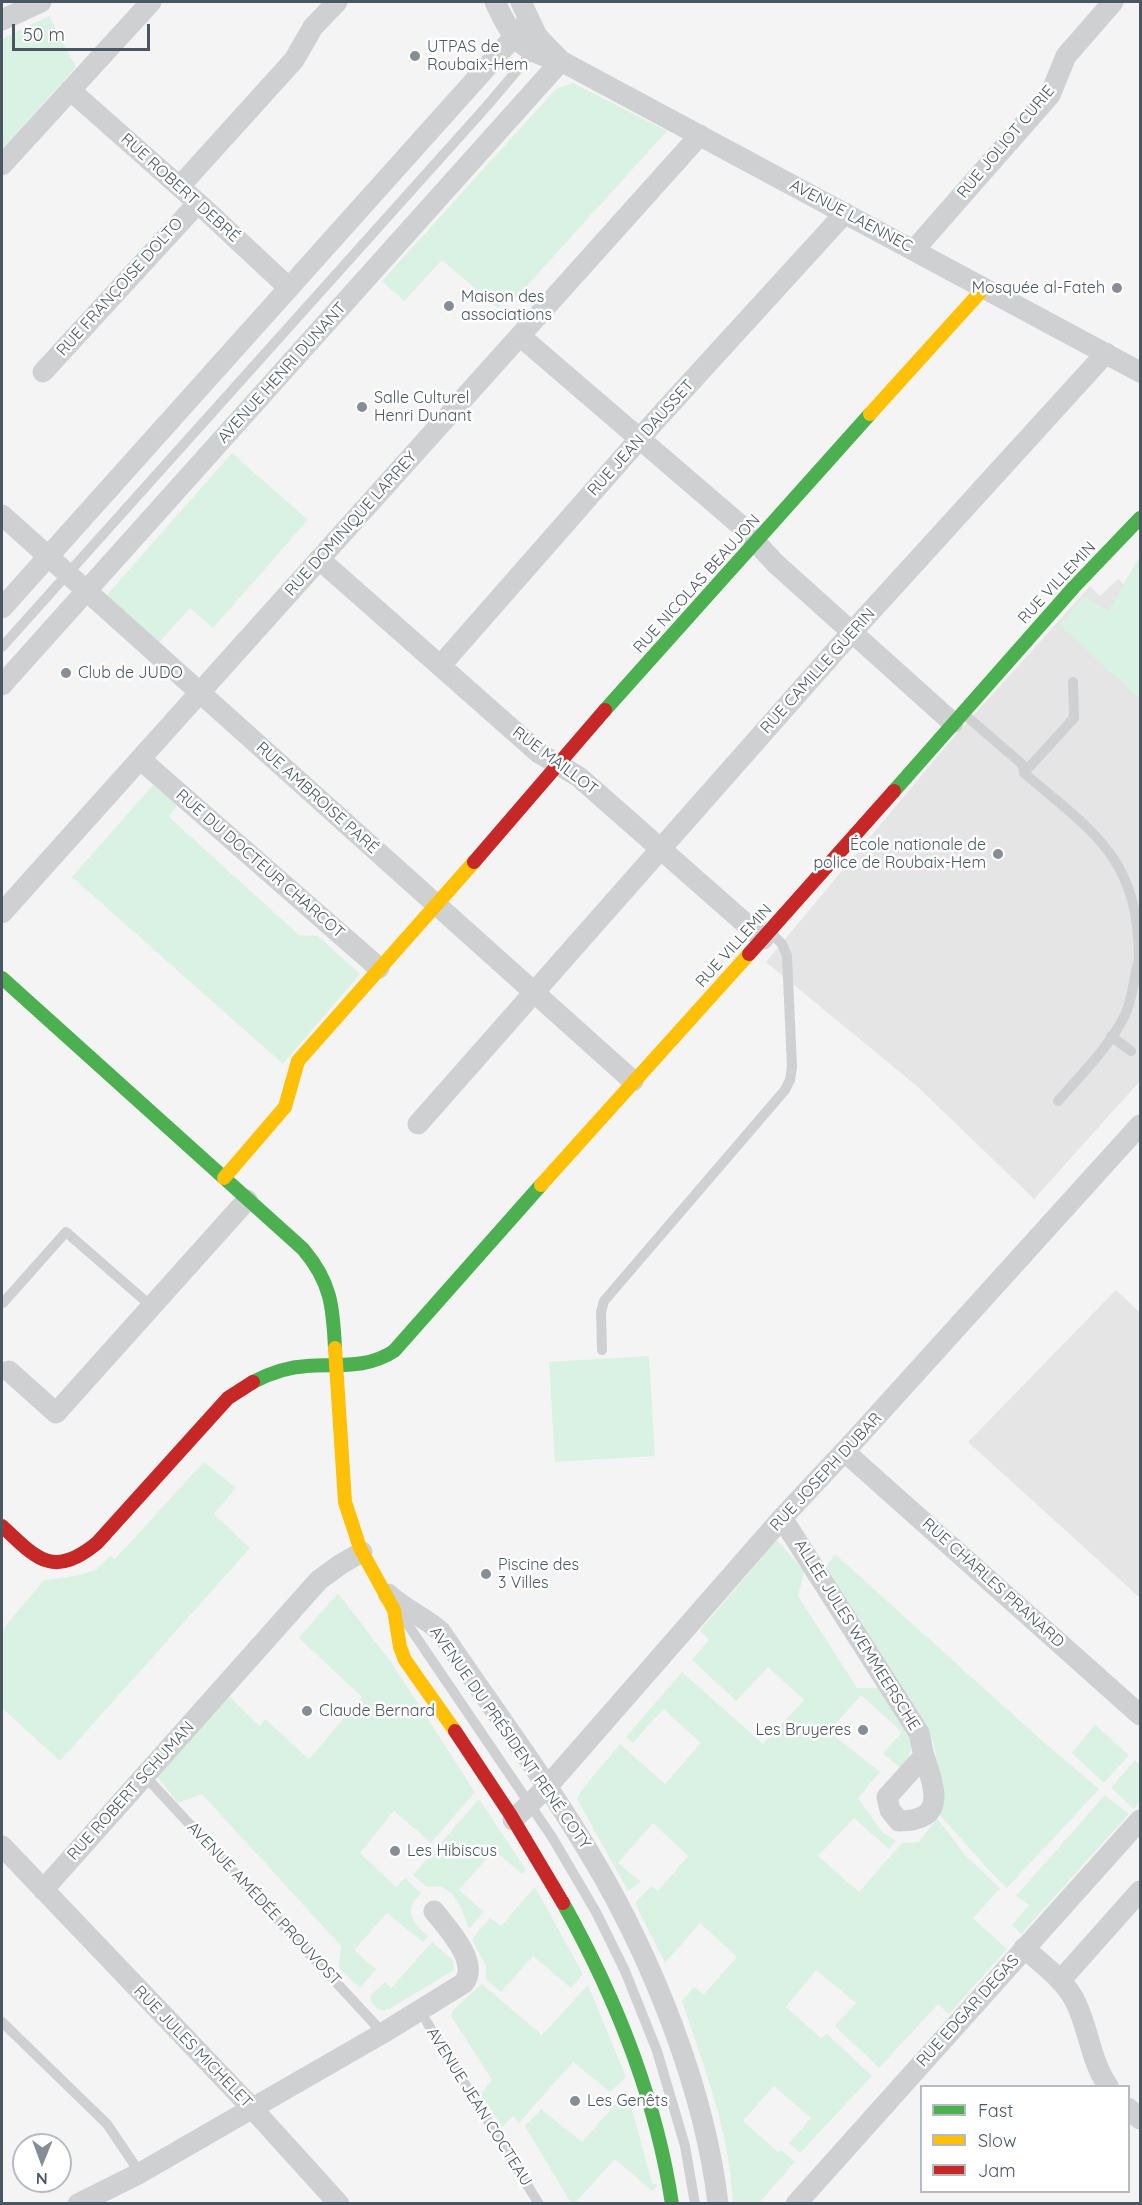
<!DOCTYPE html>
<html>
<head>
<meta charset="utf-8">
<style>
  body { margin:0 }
  #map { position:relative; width:1142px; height:2205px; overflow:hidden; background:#f4f4f4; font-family:Quicksand,sans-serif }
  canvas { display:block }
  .frame { position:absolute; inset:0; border:3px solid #4a5661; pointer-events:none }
  .legend { position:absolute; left:920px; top:2085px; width:210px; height:108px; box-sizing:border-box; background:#fff; border:2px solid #b7bbc0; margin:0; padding:8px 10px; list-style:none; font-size:18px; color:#4a5661 }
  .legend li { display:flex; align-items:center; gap:12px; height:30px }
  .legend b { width:30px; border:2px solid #b7bbc0 }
  .north { position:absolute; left:12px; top:2133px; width:60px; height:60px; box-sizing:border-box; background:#fff; border:2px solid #b7bbc0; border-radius:50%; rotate:181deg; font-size:16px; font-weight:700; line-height:24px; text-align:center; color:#4a5661 }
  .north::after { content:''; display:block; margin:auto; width:21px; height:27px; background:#868d94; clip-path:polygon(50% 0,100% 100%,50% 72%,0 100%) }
  .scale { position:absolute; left:12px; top:24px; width:138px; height:27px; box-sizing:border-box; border:3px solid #4a5661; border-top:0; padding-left:8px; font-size:18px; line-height:21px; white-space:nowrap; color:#4a5661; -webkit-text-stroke:4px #fff; paint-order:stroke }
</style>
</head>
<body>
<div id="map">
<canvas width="1142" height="2205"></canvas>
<div class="frame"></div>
<ul class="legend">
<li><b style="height:8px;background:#4caf50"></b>Fast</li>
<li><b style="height:8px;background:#ffc107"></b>Slow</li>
<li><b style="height:8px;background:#c62828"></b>Jam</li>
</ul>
<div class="north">N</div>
<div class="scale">50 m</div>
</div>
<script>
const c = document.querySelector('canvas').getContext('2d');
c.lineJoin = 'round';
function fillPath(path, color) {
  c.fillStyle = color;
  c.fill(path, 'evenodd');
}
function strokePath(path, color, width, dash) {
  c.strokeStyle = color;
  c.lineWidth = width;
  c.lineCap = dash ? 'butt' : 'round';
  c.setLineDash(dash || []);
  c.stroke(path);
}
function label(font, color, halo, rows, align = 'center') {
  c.font = font + ' Quicksand,sans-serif';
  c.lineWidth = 5;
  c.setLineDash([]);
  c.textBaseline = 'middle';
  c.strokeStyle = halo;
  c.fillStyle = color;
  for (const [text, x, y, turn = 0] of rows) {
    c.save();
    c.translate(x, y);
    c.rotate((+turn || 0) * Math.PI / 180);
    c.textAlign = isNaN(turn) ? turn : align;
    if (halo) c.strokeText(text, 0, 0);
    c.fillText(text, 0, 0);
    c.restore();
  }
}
fillPath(new Path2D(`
  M1118 579 1140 599V1081L1034 1199 918 1087 766 962 946 746 1090 586 1100 596Z
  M1116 1290 1140 1313V1598L968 1442Z`), '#e6e5e6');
fillPath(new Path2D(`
  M49 16 76 67 2 149V39Z
  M573 83 667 131 512 302 507 299 498 308 442 260 404 301 382 281 556 89Z
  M232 453 308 520 213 628 190 608 158 644 105 597Z
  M1140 556V699L1059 625 1085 596 1108 611Z
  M153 785 177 805 169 817 299 935 318 936 360 974 283 1064 72 877Z
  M649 1356 655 1456 555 1462 549 1362Z
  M204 1462 236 1488 214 1514 250 1548 60 1761 2 1708V1630L44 1580 76 1576 96 1570 110 1556 115 1559Z
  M777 1540 804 1571 798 1596 857 1688H880L906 1724 912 1748 903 1770 883 1754 902 1732 861 1695 829 1732 880 1772 858 1798 882 1832 896 1841 889 1849 854 1818 818 1856 859 1892 902 1843 919 1842 937 1818 965 1855 1000 1888 973 1918 1007 1949 949 2014 938 2004 879 2068 835 2026 856 2003 816 1970 786 2007 821 2038 827 2034 872 2076 800 2153 789 2143 811 2118 774 2086 743 2121 778 2152 781 2150 795 2162 759 2203H733C730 2133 704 2067 682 2001L694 1987 704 1994 737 1957 700 1923 665 1963 635 1903 651 1886 658 1891 688 1856 653 1823 618 1863 641 1882 628 1891 577 1799 581 1791 620 1744 665 1784 701 1743 663 1709 633 1743 626 1737 682 1672 763 1744 804 1700 768 1667 736 1701 692 1660 709 1640 700 1630 702 1628Z
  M835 1554 1039 1738 1099 1789 1007 1888 986 1867 938 1813C942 1784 939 1769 933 1742L824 1570Z
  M338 1593 393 1665 475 1792 431 1843 394 1811 360 1853 396 1887 405 1878 421 1893C403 1910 412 1923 428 1936L423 1942 387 1913 354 1950 376 1969 360 1988 339 1968 341 1946 202 1794 178 1803 157 1776 201 1724 230 1697 260 1726 265 1719 309 1759 362 1697 299 1638Z
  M1095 1725 1129 1755 1104 1783 1072 1753Z
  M1135 1760 1140 1766V1801L1134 1809 1111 1788Z
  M1105 1795 1129 1814 1021 1934 1012 1925 1029 1905 1016 1896Z
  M479 1799 526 1870 522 1874 494 1850 459 1890 484 1912 469 1929C461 1909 455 1881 427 1887L413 1875Z
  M535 1887 583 1974 571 1988 533 1956 501 1992 486 1979V1967L472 1939 490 1918 501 1926Z
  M432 1942 453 1960 454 1970 389 2009C378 2013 372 2006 370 1996L385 1982 391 1988Z
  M482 1984 542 2035 588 1985 626 2077 610 2092 573 2062 519 2123 513 2116 502 2127 481 2094 492 2080 451 2016 453 2010Z
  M627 2091 652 2183 658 2186 652 2191 615 2159 575 2203H571L525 2126 541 2109 582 2142Z`), '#d9f2e3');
strokePath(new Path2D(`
  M2 647 486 107 536 48
  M964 714 1023 765 1024 773C1093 832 1138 857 1139 957
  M1024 773 1074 718 1073 682
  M1111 1036 1131 1051
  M1058 1101C1080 1076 1110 1046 1125 1015 1134 997 1133 975 1140 956
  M3 1303 66 1232 151 1306
  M602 1350 601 1312 604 1301 785 1090 790 1080 792 1067 787 956 782 944 770 932
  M404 1619 552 1837 596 1912 625 1971 657 2051 685 2146 695 2204
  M144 1775 383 2033
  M420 2011 539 2204
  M2 2022 107 2124 140 2173`), '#ced0d2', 10);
strokePath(new Path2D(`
  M495 2C511 36 520 51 558 60
  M521 2 537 36 561 61 1140 372
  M2 20 41 2
  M70 90 198 203 289 288
  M2 165 151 2
  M180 186 294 60 313 27 337 2
  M914 250 1050 95 1066 56 1113 2
  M520 336 739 524 775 563 953 723
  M43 372 198 203
  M2 515 633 1081
  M319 559 539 753 579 777 763 939
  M2 608 529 20
  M441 665 656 420 845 213
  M2 685 561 61
  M140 759 379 968
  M2 913 700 135
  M418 1124 852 632 1106 353
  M9 1371 56 1413 247 1200
  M845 1452 1140 1715
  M782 1518 919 1733C921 1740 922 1749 924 1756 935 1789 947 1821 899 1821L890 1810 887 1797 924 1756
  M388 1594C405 1610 425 1617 441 1632 492 1708 547 1781 593 1859 652 1958 705 2090 718 2204
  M513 1820 547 1787 782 1518 855 1440 1140 1125
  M2 1846 252 2108 339 2204
  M43 1890 319 1580 341 1564 362 1552
  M1024 1948C1042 1964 1066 1981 1076 2003 1089 2030 1091 2062 1108 2086
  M1060 1981 1140 1891
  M1128 2108 1140 2119
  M78 2204 140 2173 383 2033 464 1983C480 1962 447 1928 434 1911
  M796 2204 1140 1820`), '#ced0d2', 21);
strokePath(new Path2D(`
  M605 710 870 414
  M894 791 1074 587 1140 518
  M2 978 303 1249C331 1282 333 1306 335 1348
  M253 1382C270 1373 288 1367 307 1366 338 1364 367 1369 394 1351L541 1185
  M563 1903C615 1996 656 2098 672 2204`), '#4caf50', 14);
strokePath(new Path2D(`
  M870 414 984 288
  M224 1178 285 1107 298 1061 474 862
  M541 1185 749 954
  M335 1348 345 1502 360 1548 394 1610 400 1647 405 1660 455 1731`), '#ffc107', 14);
strokePath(new Path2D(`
  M474 862 605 710
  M749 954 894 791
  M2 1526C37 1559 53 1579 97 1543L228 1398 253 1382
  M455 1731 510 1814 563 1903`), '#c62828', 14);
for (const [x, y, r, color] of [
  [415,56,6,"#868d94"],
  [1117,288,6,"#868d94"],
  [449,306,6,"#868d94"],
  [362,407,6,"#868d94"],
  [66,673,6,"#868d94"],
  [998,854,6,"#868d94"],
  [486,1574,6,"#868d94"],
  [307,1711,6,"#868d94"],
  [863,1730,6,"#868d94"],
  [395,1851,6,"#868d94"],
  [575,2101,6,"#868d94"]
]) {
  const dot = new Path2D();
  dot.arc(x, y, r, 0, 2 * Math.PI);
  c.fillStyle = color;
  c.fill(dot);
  strokePath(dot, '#fff', 2);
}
label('16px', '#4a5661', '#fff', [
  ["UTPAS de",427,47],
  ["Roubaix-Hem",427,65],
  ["Mosquée al-Fateh",1105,288,"right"],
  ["Maison des",461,297],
  ["associations",461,315],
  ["Salle Culturel",374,398],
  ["Henri Dunant",374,416],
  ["Club de JUDO",78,673],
  ["École nationale de",986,845,"right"],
  ["police de Roubaix-Hem",986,863,"right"],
  ["Piscine des",498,1565],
  ["3 Villes",498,1583],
  ["Claude Bernard",319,1711],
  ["Les Bruyeres",851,1730,"right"],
  ["Les Hibiscus",407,1851],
  ["Les Genêts",587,2101]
], 'left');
label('16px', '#4a5661', '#fff', [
  ["RUE JOLIOT CURIE",1006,142,-50],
  ["RUE ROBERT DEBRÉ",180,188,42],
  ["AVENUE LAENNEC",851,216,28],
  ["RUE FRANÇOISE DOLTO",120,287,-48],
  ["AVENUE HENRI DUNANT",282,373,-48],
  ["RUE JEAN DAUSSET",641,438,-48],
  ["RUE DOMINIQUE LARREY",351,524,-48],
  ["RUE VILLEMIN",1057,583,-47],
  ["RUE NICOLAS BEAUJON",697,584,-48],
  ["RUE CAMILLE GUERIN",818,671,-48],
  ["RUE MAILLOT",555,761,37],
  ["RUE AMBROISE PARÉ",317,798,42],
  ["RUE DU DOCTEUR CHARCOT",260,864,41],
  ["RUE VILLEMIN",734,946,-48],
  ["RUE JOSEPH DUBAR",826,1472,-47],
  ["RUE CHARLES PRANARD",993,1583,42],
  ["ALLÉE JULES WEMMEERSCHE",857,1635,58],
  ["AVENUE DU PRÉSIDENT RENÉ COTY",510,1738,55],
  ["RUE ROBERT SCHUMAN",131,1791,-48],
  ["AVENUE AMÉDÉE PROUVOST",264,1904,47],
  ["RUE EDGAR DEGAS",968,2011,-48],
  ["RUE JULES MICHELET",193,2047,46],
  ["AVENUE JEAN COCTEAU",479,2107,58]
]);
</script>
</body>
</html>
